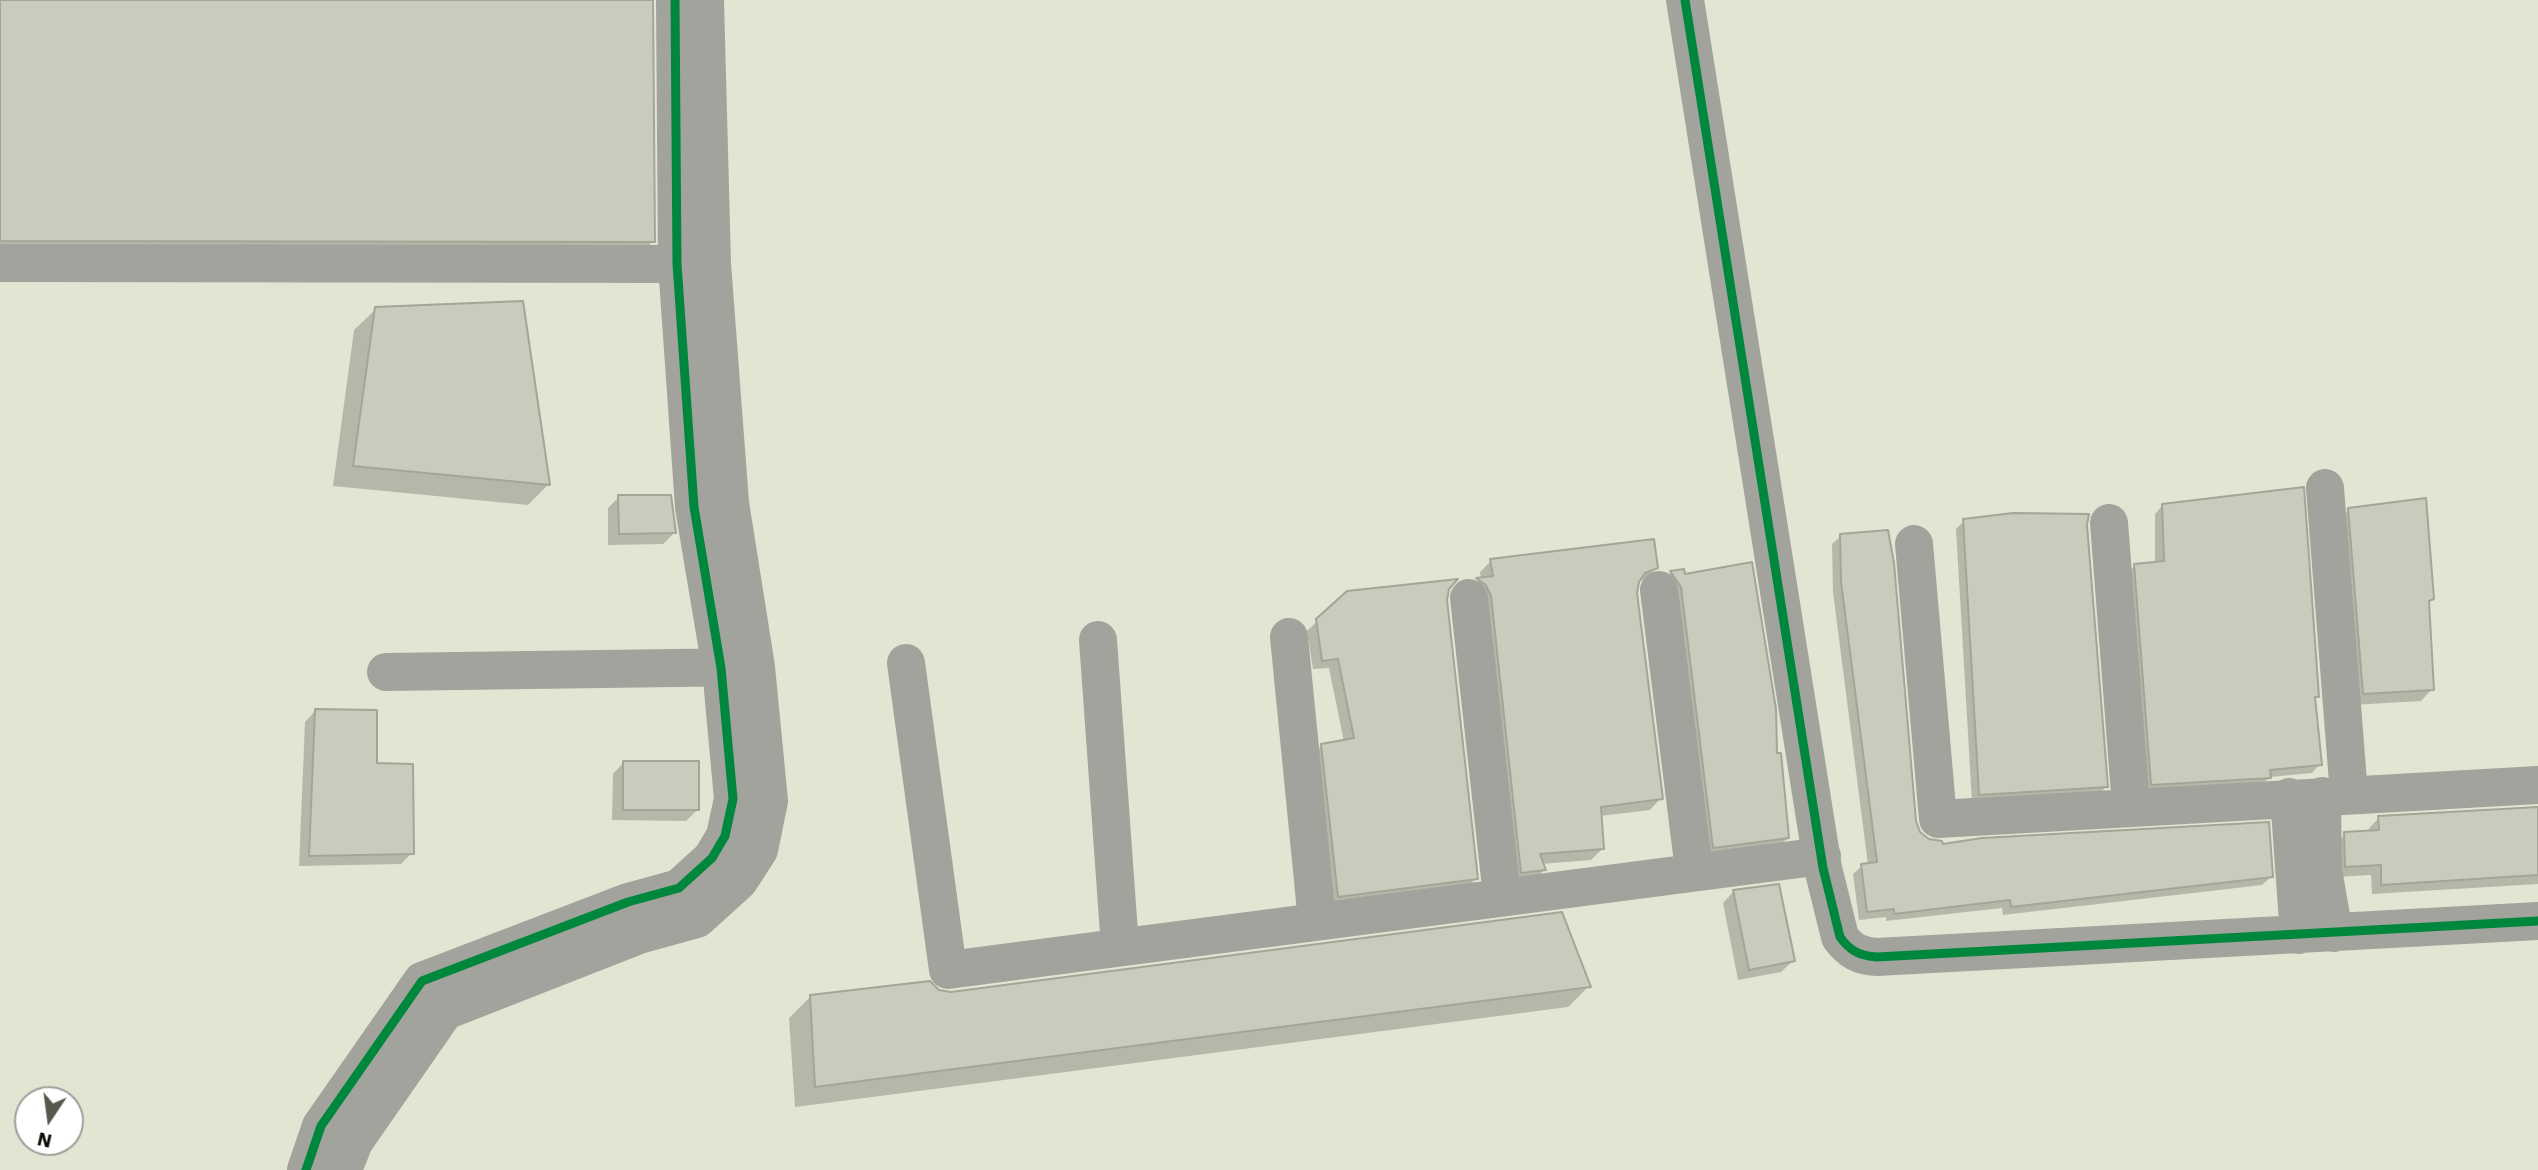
<!DOCTYPE html>
<html>
<head>
<meta charset="utf-8">
<style>
  body { margin:0 }
  #map { position:relative; width:2538px; height:1170px; overflow:hidden; background:#e3e5d3; font-family:"Work Sans",sans-serif }
  canvas { display:block }
  .north { position:absolute; left:14px; top:1086px; width:70px; height:70px; box-sizing:border-box; background:#fff; border:2px solid #9e9e9b; border-radius:50%; rotate:193deg; font-size:19px; font-weight:700; line-height:28px; text-align:center; color:#0c0d04 }
  .north::after { content:''; display:block; margin:auto; width:24px; height:32px; background:#57594c; clip-path:polygon(50% 0,100% 100%,50% 72%,0 100%) }
</style>
</head>
<body>
<div id="map">
<canvas width="2538" height="1170"></canvas>
<div class="north">N</div>
</div>
<script>
const c = document.querySelector('canvas').getContext('2d');
c.lineJoin = 'round';
function fillPath(path, color) {
  c.fillStyle = color;
  c.fill(path, 'evenodd');
}
function strokePath(path, color, width, dash) {
  c.strokeStyle = color;
  c.lineWidth = width;
  c.lineCap = dash ? 'butt' : 'round';
  c.setLineDash(dash || []);
  c.stroke(path);
}
fillPath(new Path2D(`
  M0 0H651L653 241 632 262 0 261Z
  M376 309 549 484 528 505 333 486 354 330Z
  M619 497 674 533 663 544 608 545V508Z
  M2163 505 2318 696 2314 700 2320 764 2312 773 2270 777 2260 786 2143 793 2126 574 2135 566 2155 564V514Z
  M2349 509 2433 598 2427 603 2432 689 2421 701 2352 705 2338 521Z
  M1964 521 2085 525 2106 787 2098 795 1972 802 1956 529Z
  M1841 536 1914 821 1919 833 1928 841 1942 846 2271 877 2262 885 2003 915 2002 908 1886 921V917L1859 920 1853 874 1862 866 1868 865 1833 592 1832 544Z
  M1491 561 1656 568 1645 579 1637 582 1636 593 1661 798 1650 810 1600 816 1602 849 1591 860 1541 864 1544 870 1533 881 1511 883 1466 590 1481 579 1480 572Z
  M1683 571 1775 755 1788 838 1777 848 1703 858 1660 583 1670 573Z
  M1448 588 1445 600 1476 878 1467 888 1329 906 1313 755 1322 745 1344 742 1329 668 1313 669 1307 631 1348 592Z
  M316 710 375 765 412 853 401 864 299 866 305 722Z
  M624 762 697 810 686 821 612 820 613 774Z
  M2538 807V884L2372 894 2371 875 2335 877V844L2345 834 2369 833V828L2379 818Z
  M1734 891 1793 961 1781 972 1738 980 1723 903Z
  M1589 986 1568 1007 795 1107 789 1018 810 997 938 992Z`), '#0003');
const building = new Path2D(`
  M0 0H653L655 242 0 241Z
  M523 301 550 485 353 466 375 307Z
  M2304 487 2319 697H2315L2322 765 2270 770 2271 778 2151 785 2134 564 2164 561 2162 504Z
  M618 495H671L676 533 619 534Z
  M2426 498 2434 599 2429 601 2434 690 2363 694 2348 508Z
  M2013 513 2089 514 2087 525 2108 787 1979 795 1963 519Z
  M1888 530 1894 563 1916 821 1920 832 1929 839 1942 841 1943 844 1982 838 2269 822 2273 877 2011 907 2010 900 1894 914V909L1867 912 1861 864 1877 862 1841 582 1840 534Z
  M1654 539 1658 568 1645 573 1639 582 1637 593 1663 799 1601 807 1604 849 1540 854 1546 870 1521 873 1491 596 1486 585 1476 578 1493 576 1490 559Z
  M1752 562 1776 709 1777 753H1781L1789 838 1713 848 1681 587 1670 571 1684 569 1685 574Z
  M1458 579 1449 589 1447 600 1478 879 1338 897 1321 744 1354 738 1338 659 1322 661 1316 619 1347 591Z
  M315 709 377 710V763L413 764 414 854 309 856Z
  M623 761H699V810H623Z
  M2538 807V875L2381 885V865L2345 867 2344 832 2379 830 2378 816Z
  M1779 884 1795 961 1749 970 1733 890Z
  M1562 912 1591 987 815 1087 810 995 930 981 939 990 951 992Z`);
fillPath(building, '#cacbbd');
strokePath(building, '#a3a596', 2);
strokePath(new Path2D(`
  M1685 0 1823 868 1840 937C1850 951 1860 956 1877 957L2538 921
  M0 263 701 264
  M2325 488 2349 795
  M2109 523 2131 806
  M1914 544 1938 819 2538 785
  M1659 590 1694 870
  M1469 598 1502 896
  M1289 637 1317 921
  M1098 640 1120 947
  M906 663 948 970 1822 856
  M386 672 747 667
  M2322 796 2323 870 2334 933
  M2289 797 2299 935
  M306 1170 321 1126 422 981 628 902 679 888 712 858 725 836 733 799 721 668 694 507 677 264 675 0
  M343 1170 354 1142 445 1011 639 935 697 919 739 881 759 850 769 801 756 667 730 503 712 264 705 0`), '#a2a39c', 38);
strokePath(new Path2D(`
  M1685 0 1823 868 1840 937C1850 951 1860 956 1877 957L2538 921
  M306 1170 321 1126 422 981 628 902 679 888 712 858 725 836 733 799 721 668 694 507 677 264 675 0`), '#00873e', 9);
</script>
</body>
</html>
